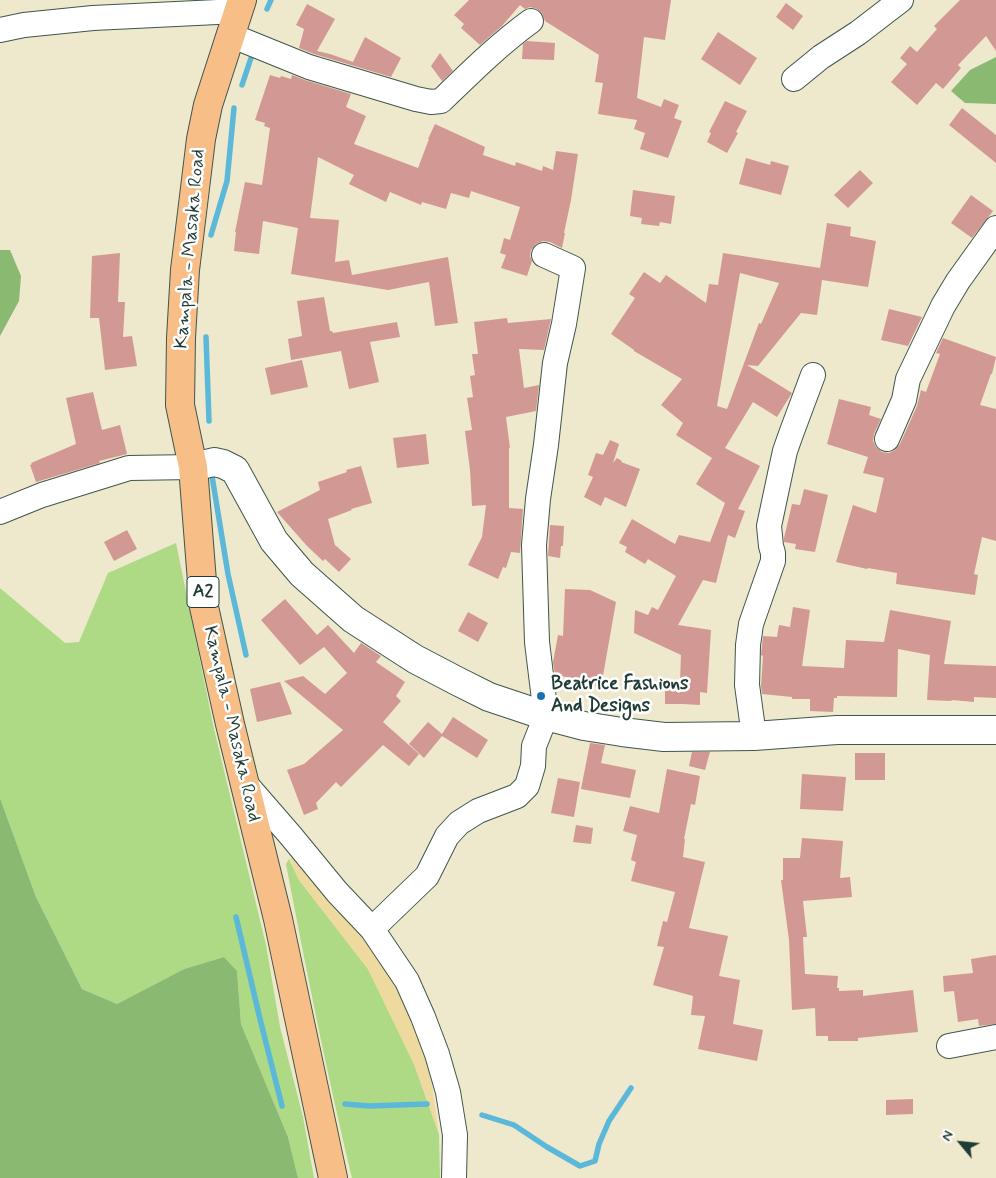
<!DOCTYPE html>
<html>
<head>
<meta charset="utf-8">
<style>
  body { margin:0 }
  #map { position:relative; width:996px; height:1178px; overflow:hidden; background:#eee8cd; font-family:Mynerve,sans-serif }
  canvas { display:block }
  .north { position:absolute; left:936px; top:1118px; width:50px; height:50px; -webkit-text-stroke:4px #fff; paint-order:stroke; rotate:298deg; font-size:14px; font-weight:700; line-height:20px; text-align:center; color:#1f3d34 }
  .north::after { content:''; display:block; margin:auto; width:18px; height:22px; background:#1f3d34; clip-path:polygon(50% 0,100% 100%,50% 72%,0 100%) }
</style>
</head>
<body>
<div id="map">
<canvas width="996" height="1178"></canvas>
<div class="north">N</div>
</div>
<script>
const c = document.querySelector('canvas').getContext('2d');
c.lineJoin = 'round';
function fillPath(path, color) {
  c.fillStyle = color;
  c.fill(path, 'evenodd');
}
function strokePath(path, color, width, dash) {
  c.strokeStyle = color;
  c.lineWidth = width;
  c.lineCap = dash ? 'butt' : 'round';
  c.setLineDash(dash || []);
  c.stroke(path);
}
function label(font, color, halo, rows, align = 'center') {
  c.font = font + ' Mynerve,sans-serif';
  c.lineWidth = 5;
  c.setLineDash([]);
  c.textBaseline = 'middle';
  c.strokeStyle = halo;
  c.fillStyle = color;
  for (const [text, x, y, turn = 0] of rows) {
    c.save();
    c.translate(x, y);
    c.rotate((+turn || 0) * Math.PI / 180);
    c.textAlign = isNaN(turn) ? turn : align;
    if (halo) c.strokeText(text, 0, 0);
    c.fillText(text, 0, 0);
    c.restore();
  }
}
fillPath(new Path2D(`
  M176 543 214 729 266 945 280 1027 303 1117 314 1178H298L288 1137 241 1024 237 971 224 957 184 969 117 1004 82 989 36 897 0 798V588L65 643 79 642 108 573Z
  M289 859 299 880 368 969 414 1064 439 1134 440 1178H352C327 1074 306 969 286 864Z`), '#aed985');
fillPath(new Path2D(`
  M996 57V104L965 103 951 91 970 70Z
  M0 250H10L21 276 19 301 0 336Z
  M0 798 36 897 82 989 117 1004 184 969 224 957 237 971 241 1024 288 1137 298 1178H0Z`), '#8ab972');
fillPath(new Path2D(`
  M296 852 391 964 427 1050 439 1134 414 1064 368 969 299 880 290 859Z`), '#eeda9e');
strokePath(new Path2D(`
  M267 9 271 0
  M242 85 251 58
  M211 235 227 181 234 108
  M206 337 209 421
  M211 470 228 574 246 655
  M236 917 260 1019 282 1106
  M345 1104 369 1106 427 1104
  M482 1115 514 1125 547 1147 580 1166 595 1161 599 1144 609 1121 631 1088`), '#5bb8d9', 5.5);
fillPath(new Path2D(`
  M469 0H671L665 40 644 37 637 98 661 107 664 99 679 105 674 118 682 121 668 158 640 149 645 133 634 129 637 120 598 114 603 83 595 82 599 55 545 21 542 13 537 9 530 7 525 9 520 5 502 26 480 45 461 28 464 24 454 15Z
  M960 0H996V51L986 36 958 65 961 68 943 89 936 83 917 105 891 82 907 64 900 58 910 46 917 52 937 29 934 26Z
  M786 3 803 16 793 30 776 17Z
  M307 4 335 19 317 51 330 54 353 62 365 37 401 58 391 77 314 54 299 48 304 29 296 25Z
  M718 32 757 58 740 85 701 59Z
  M527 41 555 43 554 60 522 59 523 44Z
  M440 53 453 71 442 81 431 66Z
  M270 75 280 78 281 76 291 79 292 75 305 80 351 94 346 107 366 116 354 144 418 168 429 139H428L435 124 485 147 483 155 515 166 516 162 542 171 543 166 553 170 556 151 578 154 571 200 564 233H565L562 248 550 242 543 241 536 244 531 250 530 256 532 261 527 276 501 268 506 255 500 253 504 238 510 240 520 207 471 191 469 198 451 193 446 209 422 202 421 205 390 192 386 202 349 184 354 175 318 157 310 218 339 220 335 262 349 260 352 275 448 257 458 323 435 326 429 282 388 290 291 274 298 228 263 221 259 254 234 251 236 232H235L245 182 262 185 270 128 264 126 265 123 255 120Z
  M725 101 747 111 736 132 738 133 727 153 707 142 711 133 709 132Z
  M962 108 996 135V163L949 125Z
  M746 158 770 165 771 161 789 166 781 195 739 184Z
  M860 170 873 183 848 208 834 195Z
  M633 190 675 196 671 224 660 222 659 226 641 224 642 218 630 216Z
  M971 195 993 211 972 238 951 223Z
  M827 223 851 227 850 236 876 241 868 287 822 280 817 315 801 313 758 366 747 365 792 393 777 417 753 402 725 448 760 466 738 509 745 511 735 538 728 535 716 583 703 580 678 625 711 630 707 693 700 692V705L683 704H665V682L680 681 681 655 634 633 635 610 648 615 652 607 658 610 676 576 648 559 645 564 625 552 627 547 619 543 632 519 675 544 679 535 710 542 725 503 696 484 712 458 676 435 683 423 661 405 682 379 634 351V350L611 334 635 298 629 294 644 272 660 283 666 275 706 303 709 284 718 285 723 253 820 268ZM740 273 779 283 761 324 759 323 727 409 717 406Z
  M120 253 118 302H125L123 337 132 336 137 366 105 370 99 318H90L92 256Z
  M324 297 330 331H332L333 333 397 322 400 337 370 342 379 382 349 389 341 351 291 360 288 339 302 336 297 301Z
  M889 309 922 317 908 346 881 340Z
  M507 318 508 323 551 319 544 350 519 349 524 388 539 385 536 411 506 417 510 448H509V508L523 509 520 553 511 552 506 568 503 567 498 579 468 565 482 537 486 505 472 506 470 470 465 431 472 430 467 398 473 397 470 376 475 375 472 354H478L474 322Z
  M943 338 996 357 992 374H991L980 405 996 409V541L982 537 974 574 978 575 975 595 896 584 897 573 868 568 867 569 836 562 853 505 876 513 884 478 863 473 868 457 827 444 839 399 871 407 869 415 881 419 874 434 873 441 876 447 882 452 889 453 895 450 900 444 917 406 921 390 926 392 940 354 936 353Z
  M302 360 308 387 271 395 265 368Z
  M93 392 102 430 120 425 127 454 99 461 100 463 36 482 30 465 32 464 31 463 76 444 66 398Z
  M426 434 429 464 397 468 393 438Z
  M610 440 619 444 613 463 617 458 622 461 621 462 640 469 626 507 605 497 601 506 584 497 593 477 588 475 596 453 603 455Z
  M361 466 372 503 351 509 352 510 328 519 335 545 351 559 339 572 325 559 323 561 307 546 277 512 320 490 318 482 347 472 346 470Z
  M804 489 828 495 815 552 795 549 796 544 784 542V538L792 504 800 505Z
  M550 525 564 526 563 546H561L560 558 548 556Z
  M127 530 137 549 114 561 104 542Z
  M565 589 590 590 616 602 601 687 582 684 583 680 555 675 553 662 558 635 563 636Z
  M285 599 317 635 328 625 354 653 361 643 381 656 376 662 405 682 396 696 401 701 383 722 419 754 409 766 383 745 341 787 336 782 316 803 318 809 304 815 287 770 304 764 343 730 284 681 303 676 325 694 347 673 324 647 300 665 261 620Z
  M793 607 810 610 802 666 844 668 846 640 884 642 890 610 951 621 944 664 996 666V698L974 697V702L952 700 951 701 927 700 930 655 898 649 897 697 837 696V698H834L833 712 810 711V699H792V697L762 694 761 686 763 656 761 655 763 636 777 637 779 625 790 627Z
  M468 612 488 623 478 642 458 631Z
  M280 682 292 714 257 722 250 689Z
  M453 717 488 740 477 758 442 736 424 758 409 744 428 722 442 734Z
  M590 743 605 745 601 763 636 770 630 798 581 789Z
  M692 752H710L705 770 689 766Z
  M855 753H885V780H855Z
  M667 769 700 776 695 805 691 804 684 839H685L683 857 705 862 689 928 728 936 719 976 740 980 733 1024 763 1030 757 1061 698 1049 705 1016 691 1015 693 996 653 985 664 947 657 946 663 921 667 922 675 892 631 881 636 862 631 860 637 835 623 831 630 806 659 813Z
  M802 774 846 777 843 811 800 809Z
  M558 778 580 782 574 817 551 813Z
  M576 825 593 828 591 844 573 842Z
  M802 838 843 841 840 878 850 877 852 897 803 901 807 937H803L805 974 838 976 837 988H839V991L863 990V996L913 990 918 1032 858 1038V1041H828V1036H816L815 1008 792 1010 789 940 781 880H783V858H800Z
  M996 955V1024L979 1026 978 1019 958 1022 954 991 944 992 943 976 973 973 971 959Z
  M913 1099V1114L886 1115V1100Z`), '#d29994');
const minor = new Path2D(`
  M0 30 24 25 93 18 238 11
  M230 35 309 67 416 99 431 102 441 101C470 73 498 45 531 21
  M794 79 821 57 858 33 901 0
  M887 439 904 400 908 379 943 306 958 281 996 228
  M0 512 42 495 129 468 193 467
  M754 736 747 685 748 645 751 624 773 561V553L771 546 769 526 780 474 785 451 791 434 813 375
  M245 783 291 836 337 892 372 929 407 981 423 1017 437 1054 448 1092 455 1135 454 1178
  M372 929 427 876 447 836 459 823 478 811 517 796 527 786 533 766 534 746 546 716 537 642 534 545 538 499 546 445 555 363 564 324 573 268 544 255
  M949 1046 996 1037`);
const tertiary = new Path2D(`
  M193 467 214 462 223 464 235 470 274 541 302 574 353 619 415 659 457 681 489 697 546 716 584 726 622 732 664 737 754 736 837 730H996`);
const primary = new Path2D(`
  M242 0 208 105 201 139 185 270 181 338 180 405 193 467 204 607 230 724 278 919 333 1178`);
strokePath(minor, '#3e574b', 26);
strokePath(tertiary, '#3e574b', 30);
strokePath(primary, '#3e574b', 30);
strokePath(minor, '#fff', 24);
strokePath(tertiary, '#fff', 28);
strokePath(primary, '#f7be87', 28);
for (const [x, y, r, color] of [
  [541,696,5,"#1f6fb2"]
]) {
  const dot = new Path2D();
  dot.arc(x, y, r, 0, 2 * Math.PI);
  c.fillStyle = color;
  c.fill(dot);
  strokePath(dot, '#fff', 2);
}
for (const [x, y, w] of [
  [203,592,32]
]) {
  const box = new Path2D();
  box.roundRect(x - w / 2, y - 15.5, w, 31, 4);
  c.fillStyle = '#fff';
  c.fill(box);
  strokePath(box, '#1f3d34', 1);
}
label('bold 18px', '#1f3d34', null, [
  ["A2",203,592]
]);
label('19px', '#1f3d34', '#fff', [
  ["Kampala - Masaka Road",191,249,-85],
  ["Kampala - Masaka Road",231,724,77]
]);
label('bold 19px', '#1f3d34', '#fff', [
  ["Beatrice Fashions",551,685],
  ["And Designs",551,707]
], 'left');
</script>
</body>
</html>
